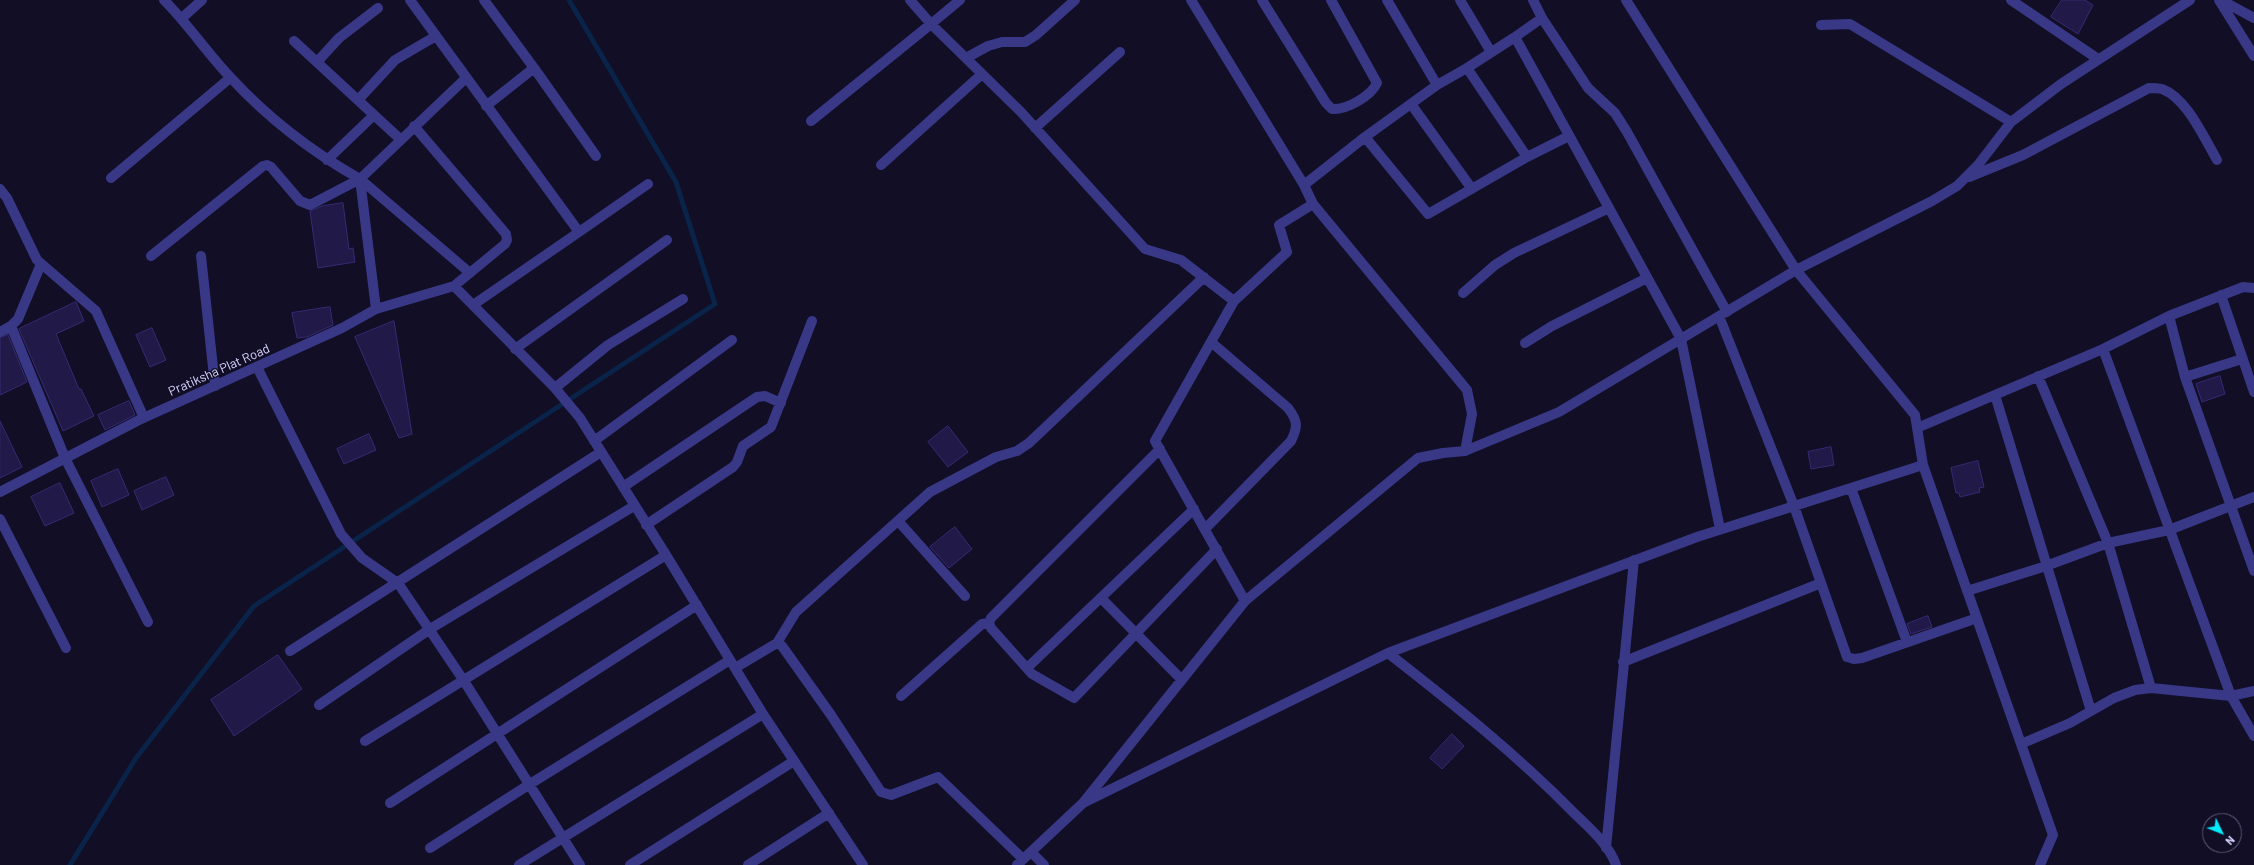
<!DOCTYPE html>
<html>
<head>
<meta charset="utf-8">
<style>
  body { margin:0 }
  #map { position:relative; width:2254px; height:865px; overflow:hidden; background:#110e26; font-family:Barlow,sans-serif }
  canvas { display:block }
  .north { position:absolute; left:2202px; top:813px; width:40px; height:40px; box-sizing:border-box; background:#110e26; border:1px solid #605d7d; border-radius:50%; rotate:133deg; font-size:11px; font-weight:700; line-height:16px; text-align:center; color:#d7d3ff }
  .north::after { content:''; display:block; margin:auto; width:14px; height:18px; background:#00ecfe; clip-path:polygon(50% 0,100% 100%,50% 72%,0 100%) }
</style>
</head>
<body>
<div id="map">
<canvas width="2254" height="865"></canvas>
<div class="north">N</div>
</div>
<script>
const c = document.querySelector('canvas').getContext('2d');
c.lineJoin = 'round';
function strokePath(path, color, width, dash) {
  c.strokeStyle = color;
  c.lineWidth = width;
  c.lineCap = dash ? 'butt' : 'round';
  c.setLineDash(dash || []);
  c.stroke(path);
}
function fillPath(path, color) {
  c.fillStyle = color;
  c.fill(path, 'evenodd');
}
function label(font, color, halo, rows, align = 'center') {
  c.font = font + ' Barlow,sans-serif';
  c.lineWidth = 3;
  c.setLineDash([]);
  c.textBaseline = 'middle';
  c.strokeStyle = halo;
  c.fillStyle = color;
  for (const [text, x, y, turn = 0] of rows) {
    c.save();
    c.translate(x, y);
    c.rotate((+turn || 0) * Math.PI / 180);
    c.textAlign = isNaN(turn) ? turn : align;
    if (halo) c.strokeText(text, 0, 0);
    c.fillText(text, 0, 0);
    c.restore();
  }
}
strokePath(new Path2D(`
  M70 865 136 758 254 606 715 304 676 182 569 0`), '#0a2349', 5);
const building = new Path2D(`
  M2062 0H2085L2093 5 2078 34 2051 17Z
  M343 203 349 249 353 248 355 262 318 268 310 211 322 206Z
  M76 302 84 321 56 334 79 389H81L94 416 63 431 19 329Z
  M330 307 333 325 307 337 297 338 292 313Z
  M394 321 412 434 399 438 355 337Z
  M152 328 166 360 150 367 136 335Z
  M8 335 27 382 0 395V338Z
  M2220 376 2225 394 2202 402 2196 384Z
  M129 401 135 415 105 430 98 415Z
  M0 421 22 467 0 478Z
  M948 426 968 452 948 467 928 442Z
  M369 434 376 450 344 464 337 449Z
  M1831 447 1834 465 1811 469 1808 452Z
  M1978 461 1984 487 1979 488 1980 492 1960 497 1959 493H1956L1951 468Z
  M118 469 129 495 102 507 91 481Z
  M166 477 174 495 142 510 134 491Z
  M60 483 74 513 45 526 31 497Z
  M955 527 972 549 949 568 930 547Z
  M1928 616 1932 627 1911 634 1907 624Z
  M278 655 302 689 234 736 211 700Z
  M1452 734 1464 746 1442 769 1430 758Z`);
fillPath(building, '#211947');
strokePath(building, '#372b74', 1);
strokePath(new Path2D(`
  M164 0C188 24 207 53 231 78 268 118 312 152 360 179L376 309
  M410 0 579 232 473 305
  M484 0 534 68 486 106
  M910 0 931 24 960 0
  M1191 0 1304 185
  M1262 0 1326 103 1332 109C1347 110 1371 96 1377 83L1331 0
  M1387 0 1437 85
  M1460 0 1491 52
  M1533 0 1542 18 1515 37 1681 339 1720 529
  M1626 0 1796 270 1915 415 1923 465 2053 835 2040 865
  M2011 0 2098 59
  M2219 0 2254 56
  M2221 0 2254 18
  M182 18 202 0
  M1542 18 1588 88 1615 113 1627 132 1727 312
  M1821 25 1850 24 2011 122
  M1515 37 1467 68 1527 157 1569 136
  M294 41 400 139
  M966 58 988 46 1002 42H1025L1036 35 1075 0
  M317 62 339 38 378 8
  M534 68 596 156
  M358 100 395 60 436 36
  M1411 104 1472 189
  M811 121 931 24 1021 112 1145 249 1181 260 1234 301 1155 441 1245 601 1083 803
  M1035 128 1120 52
  M1365 137 1437 85 1467 68
  M327 160 374 115
  M881 165 982 74
  M1969 177 2023 155 2149 88C2153 88 2158 88 2162 89 2187 98 2204 138 2217 160
  M111 178 230 78
  M360 179 470 273
  M0 189 7 198 37 260 96 311 144 418
  M1313 204 1304 185 1365 137 1428 214 1527 157
  M579 232 648 184
  M151 256 263 166 267 165 271 167 300 201 310 205 360 179 466 78
  M201 256 215 386
  M454 286 555 388 580 418 666 555 763 714 863 865
  M1463 293 1495 265 1514 253 1609 208
  M2221 295 2254 392
  M1234 301 1287 252 1279 225 1313 204 1467 390 1472 414 1465 451
  M1719 316 1794 506 1847 657 1854 659 1862 658 1977 618
  M2169 316 2185 377 2254 571
  M11 326 65 458 148 622
  M0 332 11 326 18 319 41 264
  M1525 343 1552 326 1647 278
  M515 349 667 240
  M2103 349 2231 696 2254 736
  M257 367 341 534 362 558 398 583 464 681 580 865
  M2038 376 2108 543 2151 688
  M2185 377 2242 359
  M555 388 608 345 683 299
  M1995 395 2091 711
  M1917 428 2103 349 2169 316 2243 287 2254 288
  M594 441 732 340
  M1160 449 991 618 989 623 991 628 1032 674 1074 698 1217 549
  M623 487 757 397 765 396 781 403
  M1851 488 1907 642
  M0 492 139 420 342 328 376 309 454 286 505 244 507 240 506 234 414 126
  M0 519 66 648
  M899 522 965 596
  M646 525 733 467 737 462 743 446 771 427 812 321
  M1205 529 1291 441C1298 427 1298 421 1288 408L1211 342
  M1967 591 2046 566 2108 543 2169 530 2254 497
  M1101 598 1182 680
  M1245 601 1418 458 1443 453 1465 451 1559 412 1796 270 1932 201 1957 186 1978 165 2011 122 2061 84 2190 0
  M777 643 796 612 930 492 996 457 1017 451 1029 443 1204 277
  M290 651 601 452
  M1388 653C1452 703 1515 753 1572 811 1588 827 1609 844 1616 865
  M1623 662 1821 583
  M735 668 777 643 782 646 831 715 881 792 891 795 938 777 1023 859
  M1027 668 1194 509
  M901 696 982 624 989 623
  M319 705 430 629 634 506
  M365 741 666 555
  M2021 744 2070 723 2114 698 2135 690 2151 688 2231 696 2254 691
  M390 803 697 605
  M430 848 530 784 730 660
  M1606 848 1634 560
  M1031 852 1044 865
  M519 865 763 714
  M630 865 794 761
  M748 865 829 813
  M1017 865 1083 803 1388 653 1697 537 1923 465`), '#383886', 10);
label('13px', '#d7d3ff', '#110e26', [
  ["Pratiksha Plat Road",219,370,-24]
]);
</script>
</body>
</html>
